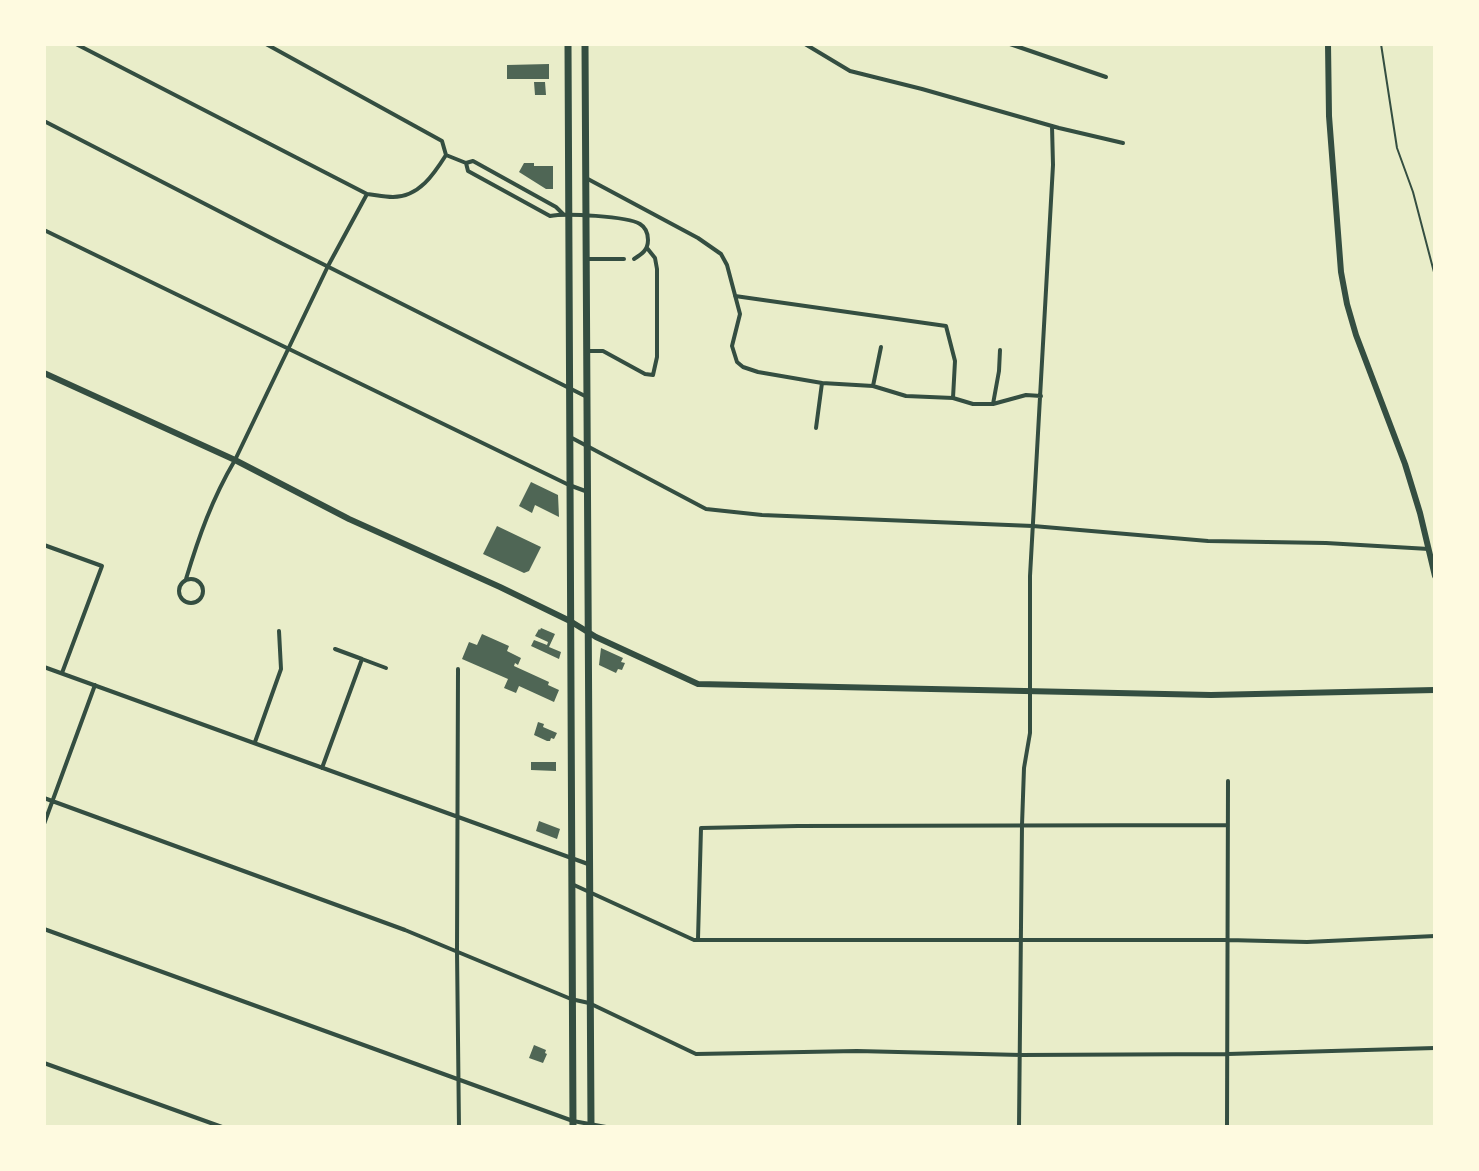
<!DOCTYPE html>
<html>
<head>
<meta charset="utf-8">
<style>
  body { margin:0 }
  #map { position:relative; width:1479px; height:1171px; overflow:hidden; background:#e9edc9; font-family:"Work Sans",sans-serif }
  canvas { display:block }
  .frame { position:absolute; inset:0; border:46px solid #fefae0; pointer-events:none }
</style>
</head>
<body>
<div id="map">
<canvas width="1479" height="1171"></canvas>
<div class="frame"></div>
</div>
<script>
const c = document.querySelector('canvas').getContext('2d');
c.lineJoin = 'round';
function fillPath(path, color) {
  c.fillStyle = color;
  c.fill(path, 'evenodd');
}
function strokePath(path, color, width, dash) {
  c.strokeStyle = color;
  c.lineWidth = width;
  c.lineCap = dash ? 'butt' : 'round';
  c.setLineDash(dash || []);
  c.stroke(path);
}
fillPath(new Path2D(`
  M549 64V79H507V65Z
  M534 82H545L546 95H535Z
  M524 163H534V166H553V189H546L519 172Z
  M531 482 558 495 559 517 535 505 532 513 519 506Z
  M497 526 541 547 529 571 524 573 483 554Z
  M541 628 555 634 549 647 561 652 559 659 531 646 534 640 547 645 548 642 535 636 539 629 540 630Z
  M482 634 509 646 507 651 521 658 518 665 515 663 514 666 549 682 548 685 559 690 554 702 519 686 516 693 504 688 508 679 462 659 469 642 477 645Z
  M601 648 623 658 621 662 625 663 622 670 618 669 616 673 599 665Z
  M538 722 544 724 543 727 557 733 554 739 551 738 550 741H547L534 735Z
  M531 762H556V771L531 770Z
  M539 821 560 829 557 839 536 831Z
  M534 1045 546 1050 545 1053 547 1054 543 1063 529 1058Z`), '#4f6655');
strokePath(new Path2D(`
  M1381 44 1397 148 1413 192 1435 276`), '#344e41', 2);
strokePath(new Path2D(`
  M76 44 367 194C376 195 384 197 393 197 419 197 434 174 446 155
  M266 44 442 141 446 155 466 163
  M805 44 850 71 922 89 1059 128 1123 143
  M1010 44 1106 77
  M44 121 275 240 585 396
  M586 178 698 238 721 254 727 265 740 314 732 346 737 362 743 367 758 372 822 383
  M563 214 556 207 473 161 466 163 468 171 550 216C565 213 627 216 640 224 645 227 648 233 648 240 648 250 642 254 634 259
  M44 230 569 485 588 492
  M587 259H624
  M735 296 946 326 955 361 953 398
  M587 351H603L645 374 653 375 657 357V269L655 258 647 248
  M873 386 881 347
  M993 404 999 371 1000 350
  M816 428 822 383 873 386 906 396 953 398 973 404H993L1026 395 1041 396
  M570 437 706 509 762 515 1033 526 1208 541 1326 543 1429 549
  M44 545 102 566 62 673
  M179 591a12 12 0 1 1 24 0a12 12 0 1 1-24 0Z
  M186 579C199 536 212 499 235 460L328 266 367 194
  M362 659 386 668
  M44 667C226 732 407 798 588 864
  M458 669 457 951 459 1127
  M255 742 281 669 279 631
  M322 768 362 659 335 649
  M44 798 405 930 571 999 589 1003 696 1054 857 1051 1021 1055 1228 1054 1435 1048
  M44 824 95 685
  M574 885 694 940H1228L1307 942 1435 936
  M44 929 573 1121 606 1127
  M698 939 701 828 798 826 1228 825
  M44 1063 222 1127
  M1019 1127 1022 825 1024 768 1030 733V576L1053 165 1052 126
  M1227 1127 1228 781`), '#344e41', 4);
strokePath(new Path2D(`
  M1328 44 1329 116 1341 272 1347 304 1356 335 1405 464 1420 513 1435 576
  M44 373 235 460 349 519 500 587 570 621 596 637 698 684 1211 695 1435 690`), '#344e41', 6);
strokePath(new Path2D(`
  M568 44 573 1127
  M585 44 591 1127`), '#344e41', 7);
</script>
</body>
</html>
